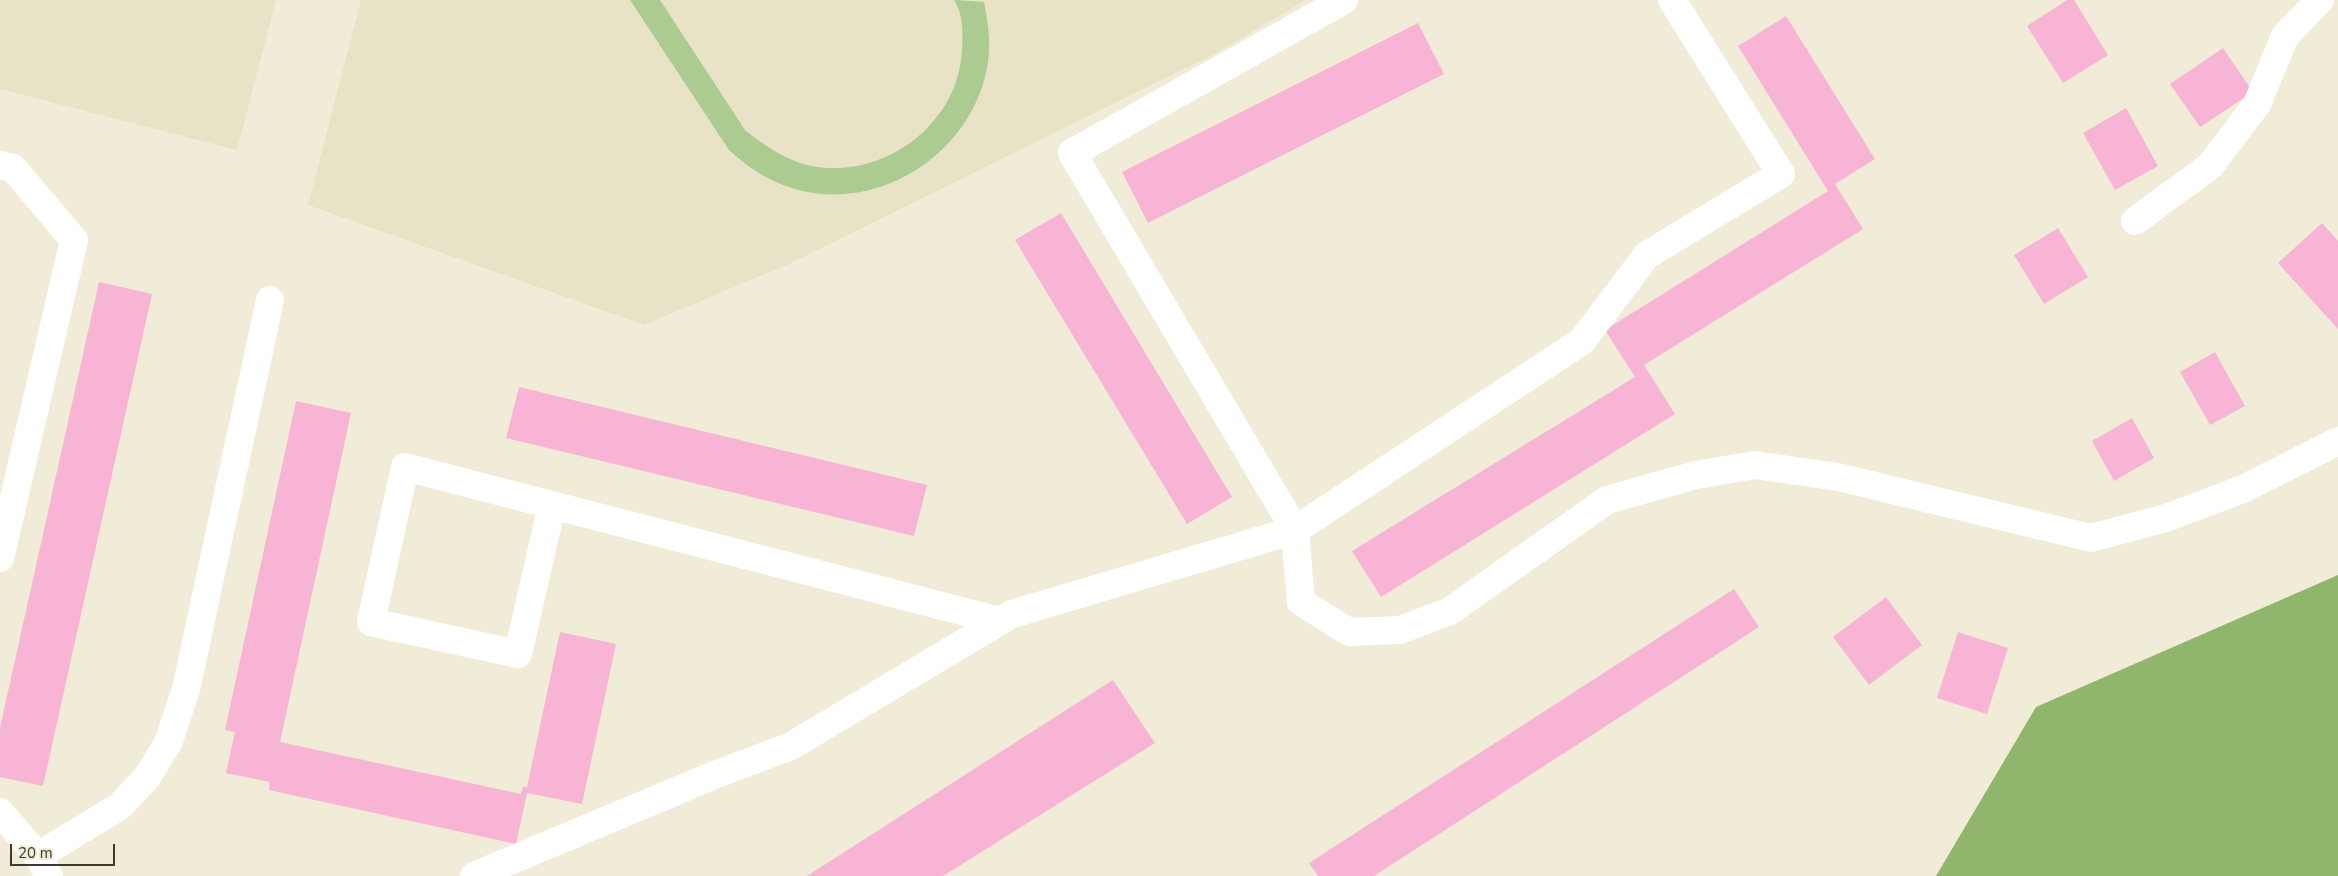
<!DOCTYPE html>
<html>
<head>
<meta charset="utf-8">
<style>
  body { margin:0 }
  #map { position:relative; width:2338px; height:876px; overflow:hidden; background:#f0ecd8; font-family:"Nunito Sans",sans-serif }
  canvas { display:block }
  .scale { position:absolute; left:10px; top:844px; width:105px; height:22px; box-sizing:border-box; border:2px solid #3c3b33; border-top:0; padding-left:6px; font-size:15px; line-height:18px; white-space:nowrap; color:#3c3b33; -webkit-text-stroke:4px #f0ecd8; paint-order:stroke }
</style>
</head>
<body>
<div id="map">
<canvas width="2338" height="876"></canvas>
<div class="scale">20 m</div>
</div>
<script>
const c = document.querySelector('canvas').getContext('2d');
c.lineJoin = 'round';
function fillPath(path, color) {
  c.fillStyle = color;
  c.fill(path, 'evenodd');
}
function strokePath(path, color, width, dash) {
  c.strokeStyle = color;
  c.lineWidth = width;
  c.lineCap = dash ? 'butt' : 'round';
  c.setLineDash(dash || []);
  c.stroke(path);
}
fillPath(new Path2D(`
  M0 0H276L237 150 0 89Z
  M361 0H1306L1212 55 791 263 644 325 308 205Z`), '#e8e3c7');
fillPath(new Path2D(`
  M630 0H660L745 130C765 146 785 160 811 166 885 180 960 123 962 48 963 32 963 13 954 0L984 2C988 22 991 42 988 62 974 158 866 223 776 182 758 174 743 163 729 150Z`), '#accb91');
fillPath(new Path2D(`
  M2338 575V876H1936L2036 707Z`), '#90b66b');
fillPath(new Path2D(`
  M2067 0H2074L2108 55 2063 83 2027 26Z
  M1786 16 1875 159 1835 184 1863 229 1644 365 1675 414 1381 597 1352 551 1635 377 1605 330 1828 191 1738 46Z
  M1418 23 1444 74 1148 223 1122 172Z
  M2223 48 2253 92 2200 127 2170 84Z
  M2126 108 2158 166 2115 190 2083 133Z
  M1061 213 1232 497 1187 524 1015 240Z
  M2322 223 2338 241V329L2278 263Z
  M2058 228 2088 277 2044 304 2014 255Z
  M99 282 152 294 43 786 0 777V728Z
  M2215 352 2245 406 2210 425 2180 372Z
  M519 387 927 485 914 536 506 438Z
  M296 401 351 413 280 742 521 794 523 787H527L560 632 616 644 582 804 527 793 516 844 269 790 270 782 226 773 235 732 225 730Z
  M2132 418 2154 458 2114 481 2092 441Z
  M1734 589 1759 627 1374 876H1318L1309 863Z
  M1886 597 1922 645 1869 685 1833 637Z
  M1958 632 2008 648 1987 714 1937 698Z
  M1113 680 1155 743 943 876H807Z`), '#f7b4d5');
strokePath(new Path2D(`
  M1672 0 1781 174 1647 255 1582 341 1295 530 1301 602 1349 632 1400 630 1450 611 1607 500 1696 475 1754 465 1838 477 2091 538 2166 518 2243 489 2338 441
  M0 165 13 168 74 240 0 558
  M2135 221 2210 166 2257 104 2285 36 2320 0
  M552 505 518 654 371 622 405 467 1000 621
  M0 812 38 856 49 876
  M38 856 120 806 147 777 168 743 186 689 270 300
  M474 876 712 776 791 746 1012 614 1295 530 1072 153 1344 0`), '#fff', 28);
</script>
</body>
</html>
